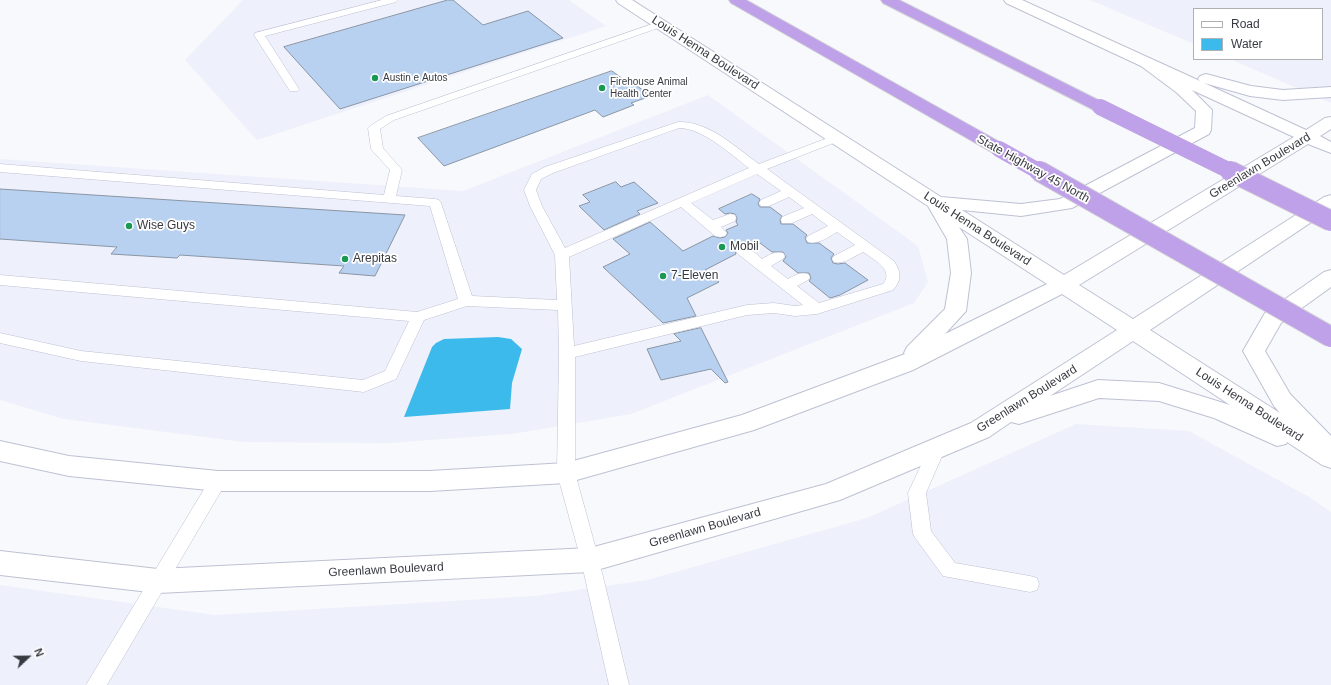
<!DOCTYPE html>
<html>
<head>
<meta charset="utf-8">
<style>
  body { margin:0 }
  #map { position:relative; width:1331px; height:685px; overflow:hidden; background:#f8f9fc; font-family:Arial,sans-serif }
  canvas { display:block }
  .legend { position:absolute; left:1193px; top:8px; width:130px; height:52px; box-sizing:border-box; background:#fff; border:1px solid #afb0b3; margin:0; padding:5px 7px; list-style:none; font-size:12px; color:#383a41 }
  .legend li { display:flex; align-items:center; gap:8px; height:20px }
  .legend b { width:20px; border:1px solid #afb0b3 }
  .north { position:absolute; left:8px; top:637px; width:40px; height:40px; -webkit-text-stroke:3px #fff; paint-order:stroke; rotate:68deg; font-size:11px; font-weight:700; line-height:16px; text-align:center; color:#383a41 }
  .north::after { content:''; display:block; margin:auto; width:14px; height:18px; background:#383a41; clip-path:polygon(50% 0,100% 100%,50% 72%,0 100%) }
</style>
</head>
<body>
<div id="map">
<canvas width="1331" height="685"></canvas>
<ul class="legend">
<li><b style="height:5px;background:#fff"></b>Road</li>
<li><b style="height:11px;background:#3bbaeb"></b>Water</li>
</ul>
<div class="north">N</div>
</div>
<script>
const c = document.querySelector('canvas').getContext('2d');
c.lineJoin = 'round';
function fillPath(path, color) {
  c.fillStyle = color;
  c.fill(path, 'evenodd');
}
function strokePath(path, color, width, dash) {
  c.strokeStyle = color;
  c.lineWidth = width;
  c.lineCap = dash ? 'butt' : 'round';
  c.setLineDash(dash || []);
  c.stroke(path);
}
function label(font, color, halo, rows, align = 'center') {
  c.font = font + ' Arial,sans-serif';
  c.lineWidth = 3.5;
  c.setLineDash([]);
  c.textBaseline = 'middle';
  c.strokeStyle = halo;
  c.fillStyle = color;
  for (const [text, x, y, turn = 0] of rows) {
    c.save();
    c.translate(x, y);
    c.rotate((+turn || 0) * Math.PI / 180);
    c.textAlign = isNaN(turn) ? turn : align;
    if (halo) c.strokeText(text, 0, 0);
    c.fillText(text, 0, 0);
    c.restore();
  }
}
fillPath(new Path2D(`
  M243 0H569L606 26 257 140 185 60Z
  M1090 0H1331V103L1230 59H1322V9H1194V44Z
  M708 95 918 246 928 282 914 303 631 414 512 434 389 443 244 442 64 419 0 400V159L463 191Z
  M1076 424 1189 431 1309 497 1331 512V685H0V585L215 615 535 596 647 580 867 518Z`), '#eef0fb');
fillPath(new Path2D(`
  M498 337 511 339 522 349 512 383 510 409 404 417 432 347 436 343 444 339Z`), '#3bbaeb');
const building = new Path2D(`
  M448 0H453L483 25 528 11 563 38 340 109 284 47Z
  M612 71 623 79 626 78 651 96 631 103 634 105 603 117 595 110 444 166 418 138Z
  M616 182 621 187 634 182 658 203 637 211 640 214 604 230 579 206 590 202 583 195Z
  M0 189 264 206 405 215 375 276 339 273 344 266 180 255 177 258 111 254 117 247 0 239Z
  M752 194 760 199 758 204 760 207H770L782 216 780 220 781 224H793L807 235 805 238 807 243H819L834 254 831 258 833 263 838 264 845 263 868 280 840 295 830 298 809 281 811 278 809 273H798L783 261 786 257 783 252H772L760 243 750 248 738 247 735 250 736 254 705 270 719 282 687 298 696 316 663 323 603 267 630 254 613 239 650 222 683 251 713 236 720 238 725 237 728 233 726 230 738 225 736 222 737 218 735 214 730 213 725 214 719 209Z
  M701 328 728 382 725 383 711 369 661 380 647 349 681 341 674 334Z`);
fillPath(building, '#b8d1f0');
strokePath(building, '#8a96a5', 1);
const service = new Path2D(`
  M382 0H398L396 2 265 36 299 89 298 91H290L254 35 255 33Z
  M661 21 664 22 666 24 664 26 394 120 380 129 383 148 402 170 396 196 435 199 439 200 441 203 472 296 557 300 555 255 530 206 524 190 532 174 545 167 678 122C709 121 735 147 759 164L833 136H841L843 138 841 140 767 169 894 261C901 272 902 280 893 290L817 314 795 316 774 313 747 315 575 357V473L599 560 629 685H609L581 560 557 473 559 353 558 310 467 306 424 320 396 379 364 392 81 361 0 343V333L81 351 363 380 385 371 409 321 0 285V275L417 312 458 299 430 206 0 172V164L384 195 390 170 371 149 368 128 370 126 386 116ZM679 128C703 128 730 154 749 168L565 248 542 206 536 190 541 179 553 173ZM757 174 781 191 761 200 759 203 761 206H769L789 197 804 208 782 217 781 220 782 223H792L812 214 828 226 808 236 806 239 808 242C818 245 828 237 837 232L855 245 834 256 832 259 834 262C844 265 854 256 863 252 873 259 895 270 883 284L819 303 797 286 808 280 810 277 808 274C800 272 795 275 788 279L771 266 783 259 785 256 783 253C775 251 769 255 762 259 755 253 748 245 738 248L736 251 738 254 803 305 795 306 774 303 747 305 574 346 569 257 681 207 715 236 720 237 725 236 727 233 721 227 735 221 736 218 735 215 730 214 713 220 691 203Z
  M937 442 943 444 945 449 926 493 931 531 955 563 1030 576 1037 578 1039 584 1037 590 1030 592 943 576 916 539 913 534 908 493 931 444Z
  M218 474 224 476 227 481 224 486 107 685H86L212 476Z`);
const secondary = new Path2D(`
  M616 0H632L941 197 1021 204 1060 199 1195 128 1196 111 1176 92 1141 66 1006 3 1004 0H1022L1200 81 1198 79 1200 76 1206 74 1251 86 1283 90 1331 87V97L1283 100 1250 96 1204 83 1306 130 1325 118 1331 117V129L1320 136 1331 142V153L1308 144 1079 285 1133 319 1324 197 1331 195V209L1150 330 1280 413 1274 406 1243 351 1265 313 1324 272 1331 270V287L1281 323 1265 351 1290 394 1331 436V468L1322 465 1287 442 1286 444 1277 446 1214 418 1159 401 1099 398 1019 424 1011 422 989 437 840 500 590 572 158 593 0 575V551L158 569 590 548 826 484 971 423 1117 330 1062 294 913 370 754 430 566 483 430 491H218L69 476 0 461V441L69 456 218 471H430L566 463 742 415 905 354 904 353 907 347 945 309 951 273 947 239 928 206 618 3ZM1192 90 1294 137 1064 275 962 210 1021 216 1072 208 1209 134 1211 130 1212 110ZM959 227 1047 284 945 334 966 311 971 273 967 239ZM1133 341 1230 405 1159 383 1098 380 1050 396Z`);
const motorway = new Path2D(`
  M729 0H746L1005 145 1008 149 1005 153 999 154 993 153 731 3Z
  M881 0H899L1106 104 1108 107 1106 110 1100 112 1094 110 883 3Z`);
strokePath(service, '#bec1d3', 1);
strokePath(secondary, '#bec1d3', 2);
strokePath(motorway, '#d3d4d5', 2);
fillPath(service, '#fff');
fillPath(secondary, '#fff');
fillPath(motorway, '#bfa1e9');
const motorwayBridgeFar1 = new Path2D(`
  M1100 107 1232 172
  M999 149 1040 172`);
const motorwayBridge = new Path2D(`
  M1039 171 1331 337
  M1230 171 1331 221`);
strokePath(motorwayBridgeFar1, '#d3d4d5', 16, []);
strokePath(motorwayBridge, '#d3d4d5', 22, []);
strokePath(motorwayBridgeFar1, '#bfa1e9', 16);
strokePath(motorwayBridge, '#bfa1e9', 20);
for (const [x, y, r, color] of [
  [375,78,4,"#1c9754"],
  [602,88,4,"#1c9754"],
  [129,226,4,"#1c9754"],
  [722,247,4,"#1c9754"],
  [345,259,4,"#1c9754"],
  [663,276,4,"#1c9754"]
]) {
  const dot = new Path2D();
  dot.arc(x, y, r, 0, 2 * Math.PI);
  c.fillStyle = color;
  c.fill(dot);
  strokePath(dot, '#fff', 1.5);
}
label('10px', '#383a41', '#fff', [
  ["Austin e Autos",383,78],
  ["Firehouse Animal",610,82],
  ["Health Center",610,94]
], 'left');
label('12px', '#383a41', '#fff', [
  ["Louis Henna Boulevard",705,53,33],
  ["Greenlawn Boulevard",1260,166,-31],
  ["State Highway 45 North",1033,169,29],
  ["Louis Henna Boulevard",977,229,33],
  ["Greenlawn Boulevard",1027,399,-32],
  ["Louis Henna Boulevard",1249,405,33],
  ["Greenlawn Boulevard",705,528,-16],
  ["Greenlawn Boulevard",386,570,-3]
]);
label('12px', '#383a41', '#fff', [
  ["Wise Guys",137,226],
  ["Mobil",730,247],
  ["Arepitas",353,259],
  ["7-Eleven",671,276]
], 'left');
</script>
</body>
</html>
